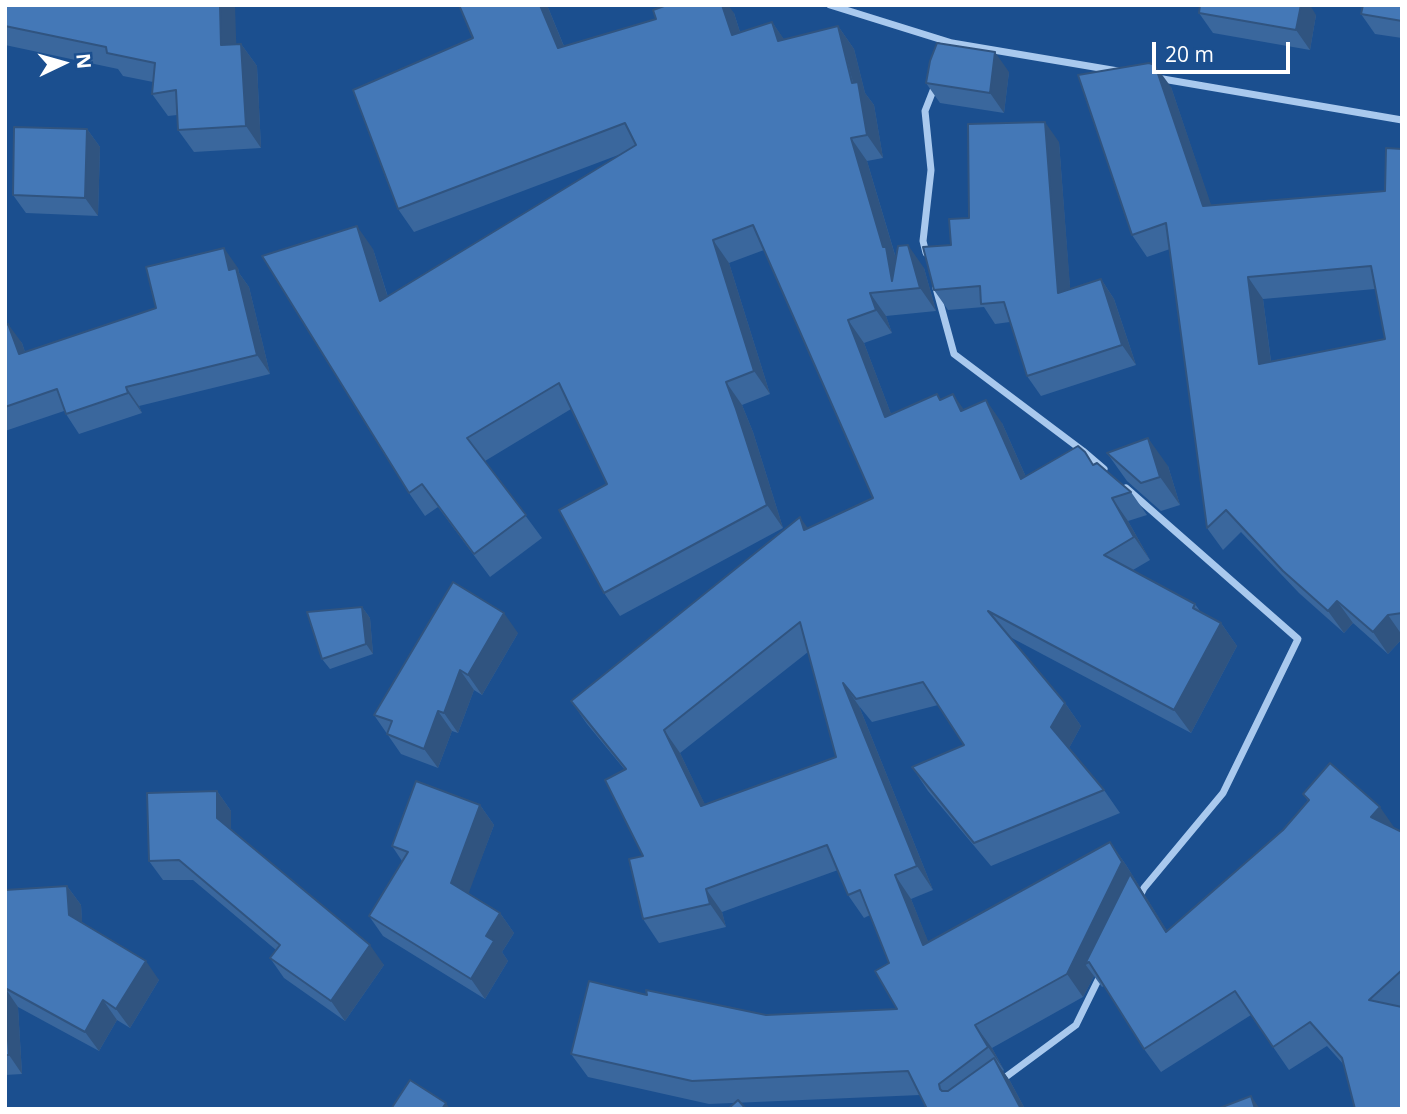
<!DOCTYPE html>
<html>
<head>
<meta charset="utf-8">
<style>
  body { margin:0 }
  #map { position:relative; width:1407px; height:1114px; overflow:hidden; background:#1b4f8f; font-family:"Open Sans",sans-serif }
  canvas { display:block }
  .frame { position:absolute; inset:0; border:7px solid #fff; pointer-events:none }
  .north { position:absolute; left:28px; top:28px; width:70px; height:70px; -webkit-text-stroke:5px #1b4f8f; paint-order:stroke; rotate:85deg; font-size:19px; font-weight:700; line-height:28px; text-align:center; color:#fff }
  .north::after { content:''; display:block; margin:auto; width:24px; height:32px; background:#fff; clip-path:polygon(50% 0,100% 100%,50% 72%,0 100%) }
  .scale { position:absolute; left:1152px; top:42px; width:138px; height:32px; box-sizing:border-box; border:4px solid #fff; border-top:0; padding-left:9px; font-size:21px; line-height:24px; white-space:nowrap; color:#fff; -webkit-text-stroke:5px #1b4f8f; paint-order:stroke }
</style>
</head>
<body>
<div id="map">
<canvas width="1407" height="1114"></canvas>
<div class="frame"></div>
<div class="north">N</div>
<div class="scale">20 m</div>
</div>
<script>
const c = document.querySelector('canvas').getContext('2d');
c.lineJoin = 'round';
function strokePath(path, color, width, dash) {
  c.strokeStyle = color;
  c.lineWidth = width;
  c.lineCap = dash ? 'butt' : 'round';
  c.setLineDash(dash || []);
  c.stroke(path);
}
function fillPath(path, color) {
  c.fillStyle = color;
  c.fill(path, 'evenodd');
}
strokePath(new Path2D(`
  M830 5 952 43 1118 71
  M1157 78 1402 120
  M926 253 923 241 931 170 925 111 936 83
  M936 288 954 354 1083 451 1104 469
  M1126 488 1298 639 1223 793 1144 888 1139 898
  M999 1082 1076 1025 1101 974`), '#a9c9ee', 7);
fillPath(new Path2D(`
  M5 5 236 44H241L257 66 261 148 194 152 178 130 177 115 168 116 152 94 153 82 123 76 118 69 5 45Z
  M459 5H547L564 46 734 13 740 32 772 22 784 40 838 26 854 49 865 93 874 105 883 158 867 161 896 258 924 268 936 311 886 316 892 333 864 343 891 414 941 399 964 410 1002 423 1026 477 1094 464 1131 492 1147 515 1128 521 1150 560 1133 570 1195 604 1200 611 1221 623 1237 646 1191 733 1010 637 1065 703 1081 726 1069 748 1104 790 1120 813 991 866 928 791 912 767 964 745 938 705 872 722 859 706 933 890 911 899 928 942 1110 842 1126 865 1167 931 1283 830 1308 801 1303 794 1402 832V1109L1344 1065 1327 1046 1289 1070 1251 1015 1161 1072 1144 1049 1104 986 1102 987 1094 976 1083 997 992 1048 1004 1070 1003 1071 1010 1081 1025 1109 920 1095 709 1104 588 1077 571 1054 647 995 766 1015 897 1009 889 963 870 915 864 918 848 895 838 870 722 912 726 927 659 943 643 919V856L625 770 587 724 571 701 808 528 873 498 764 250 729 263 770 394 742 405 753 432 783 528 620 616 604 593 607 484 571 409 485 461 542 538 490 577 438 507 425 516 409 493 373 249 388 297 621 154 414 232 398 209 473 38ZM808 652 836 757 705 805 680 753Z
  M1402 5V38L1375 34 1361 14Z
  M1199 13 1316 15 1310 50 1213 33Z
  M1009 72 1004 113 940 103 926 83Z
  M1171 87 1211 206 1385 191 1402 149V639L1388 654 1353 623 1344 633 1299 593 1241 532 1223 550 1207 528 1170 249 1147 257 1132 235ZM1375 289 1385 339 1271 361 1263 299Z
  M87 129 100 147 98 216 26 213 13 195Z
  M1059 142 1070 289 1101 279 1114 299 1136 365 1041 396 1027 376 1010 322 995 324 984 307 948 310 934 290 951 245 969 218Z
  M238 268 239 273 249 287 270 374 139 406 142 413 79 434 66 414 64 411 5 431V325L22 343 25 352 156 308Z
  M1107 453 1168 466 1180 505 1161 511 1127 481Z
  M362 607 370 618 373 654 330 669 322 659Z
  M518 633 482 695 474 690 458 733 452 731 438 768 401 754 374 715Z
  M217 791 231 811V829L384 965 345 1021 284 978 270 958 276 950 193 880H163L149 861Z
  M480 805 494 825 468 893 500 913 514 933 502 952 508 961 485 999 383 936 369 916 402 861 392 846Z
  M67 886 81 905 82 922 159 980 130 1028 117 1020 99 1051 18 1007 22 1074 5 1075V890Z`), '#3a679d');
fillPath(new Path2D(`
  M220 5H235L237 67 221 45Z
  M540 5H547L574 71 558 48Z
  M722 5H728L734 13 748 58 732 35Z
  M1301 5H1310L1316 15 1310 50 1296 30Z
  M772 22 788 45 778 41Z
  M838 26 854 49 865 93 874 105 883 158 867 135Z
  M241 44 257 66 261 148 246 126Z
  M995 52 1009 72 1004 113 990 93Z
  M1155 65 1171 87 1219 228 1203 206Z
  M1045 122 1059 142 1072 312 1058 293Z
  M87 129 100 147 98 216 85 198Z
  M851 138 867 161 897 262 892 281Z
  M357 226 373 249 396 324 380 301Z
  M713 240 729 263 770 394 754 371Z
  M908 245 924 268 936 311 920 288Z
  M224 248 238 268 239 273 249 287 270 374 257 355 229 270Z
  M1248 277 1263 299 1274 386 1259 364Z
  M1101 279 1114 299 1136 365 1122 345Z
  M870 293 886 316 892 333 876 310Z
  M848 320 864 343 901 440 885 417Z
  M8 324 22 343 32 373 19 354Z
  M726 382 742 405 753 432 783 528 767 505Z
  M126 387 139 406 142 413 128 393Z
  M953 394 969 417 961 411Z
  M986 400 1002 423 1037 502 1021 479Z
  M1148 438 1168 466 1180 505 1160 477Z
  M1112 498 1128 521 1150 560 1134 537Z
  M800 517 816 540 804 530Z
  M1337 601 1353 623 1344 633 1328 611Z
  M362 607 370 618 373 654 366 644Z
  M504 613 518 633 482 695 468 675Z
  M1388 615 1402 635V639L1388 654 1373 632Z
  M1221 623 1237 646 1191 733 1174 710Z
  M460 670 474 690 458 733 444 713Z
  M843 683 859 706 933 890 917 866Z
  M1065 703 1081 726 1068 750 1051 727Z
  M438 711 452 731 438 768 424 749Z
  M664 730 680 753 717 829 701 806Z
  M217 791 231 811V838L217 818Z
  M480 805 494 825 465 903 451 883Z
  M1380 807 1396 830 1371 817Z
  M1110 842 1126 865 1183 956 1089 962 1085 964 1094 976 1083 997 1067 974Z
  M895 875 911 899 939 968 923 945Z
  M67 886 81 905 83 934 69 915Z
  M706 889 722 912 726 927 710 904Z
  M500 913 514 933 502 952 508 961 485 999 471 979 486 936Z
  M370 945 384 965 345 1021 331 1001Z
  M146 961 159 980 130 1028 116 1009Z
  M5 988 18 1007 22 1074 9 1055Z
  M103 1000 117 1020 99 1051 85 1032Z
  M975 1025 992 1048 1004 1070 988 1047Z
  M994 1058 1010 1081 1025 1109H1021Z
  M1251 1096 1260 1109H1255Z
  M446 1103 450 1109H442Z`), '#305480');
const building = new Path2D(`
  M5 5H220L221 45 241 44 246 126 178 130 176 90 152 94 155 63 107 53 106 47 5 26Z
  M459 5H540L558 48 656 19 653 10 667 5H722L732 35 772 22 778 41 838 26 852 83 858 82 867 135 851 138 883 247H886L892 281 898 246 908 245 920 288 870 293 876 310 848 320 885 417 937 394 940 400 953 394 961 411 986 400 1021 479 1078 446 1085 452 1093 465 1097 463 1131 492 1112 498 1134 537 1104 555 1195 604 1193 608 1221 623 1174 710 988 611 1065 703 1051 727 1104 790 974 843 912 767 964 745 923 682 856 699 843 683 917 866 895 875 923 945 1110 842 1122 862 1067 974 975 1025 988 1047 939 1084 940 1089 942 1091H948L994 1058 1021 1109H927L908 1071 692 1081 571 1054 589 981 647 995 646 990 766 1015 897 1009 875 971 889 963 860 890 848 895 827 845 706 889 710 904 643 919 629 859 643 856 605 780 626 769 571 701 800 517 804 530 873 498 753 225 713 240 754 371 726 382 736 409 767 505 604 593 559 510 607 484 559 383 467 438 526 515 474 554 422 484 409 493 262 256 357 226 380 301 636 145 625 123 398 209 353 90 473 38ZM800 622 836 757 701 806 664 730Z
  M1200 5H1301L1296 30 1199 13Z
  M1363 5H1402V21L1361 14Z
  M937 43 995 52 990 93 926 83 930 61Z
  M1149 63 1155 65 1203 206 1385 191 1386 148 1402 149V613L1388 615 1373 632 1337 601 1328 611 1283 571 1226 510 1207 528 1166 223 1132 235 1078 75ZM1371 266 1385 339 1259 364 1248 277Z
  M1045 122 1058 293 1101 279 1122 345 1027 376 1004 302 981 304 980 286 934 290 923 247 951 245 949 219 969 218 968 124Z
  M14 127 87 129 85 198 13 195Z
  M224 248 229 270 236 268 257 355 126 387 128 393 66 414 57 389 5 407V325L8 324 19 354 156 308 146 267Z
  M1148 438 1160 477 1141 483 1107 453Z
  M453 582 504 613 468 675 460 670 444 713 438 711 424 749 387 734 392 721 374 715Z
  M362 607 366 644 322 659 307 612Z
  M1330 763 1380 807 1371 817 1402 832V970L1369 1000 1402 1007V1109H1355L1342 1058 1310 1022 1273 1047 1235 991 1144 1049 1089 962 1085 964 1130 874 1166 932 1283 830 1309 800 1303 794Z
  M416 781 480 805 451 883 500 913 486 936 494 941 471 979 369 916 408 852 392 846Z
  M217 791V818L370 945 331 1001 270 958 280 945 179 860 149 861 147 793Z
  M67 886 69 915 146 961 116 1009 103 1000 85 1032 5 988V890Z
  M5 996 9 1055H5Z
  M410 1080 446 1103 442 1109H391Z
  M1251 1096 1255 1109H1217Z
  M738 1100 746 1109H728Z`);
fillPath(building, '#4478b7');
strokePath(building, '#305480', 2);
</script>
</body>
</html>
